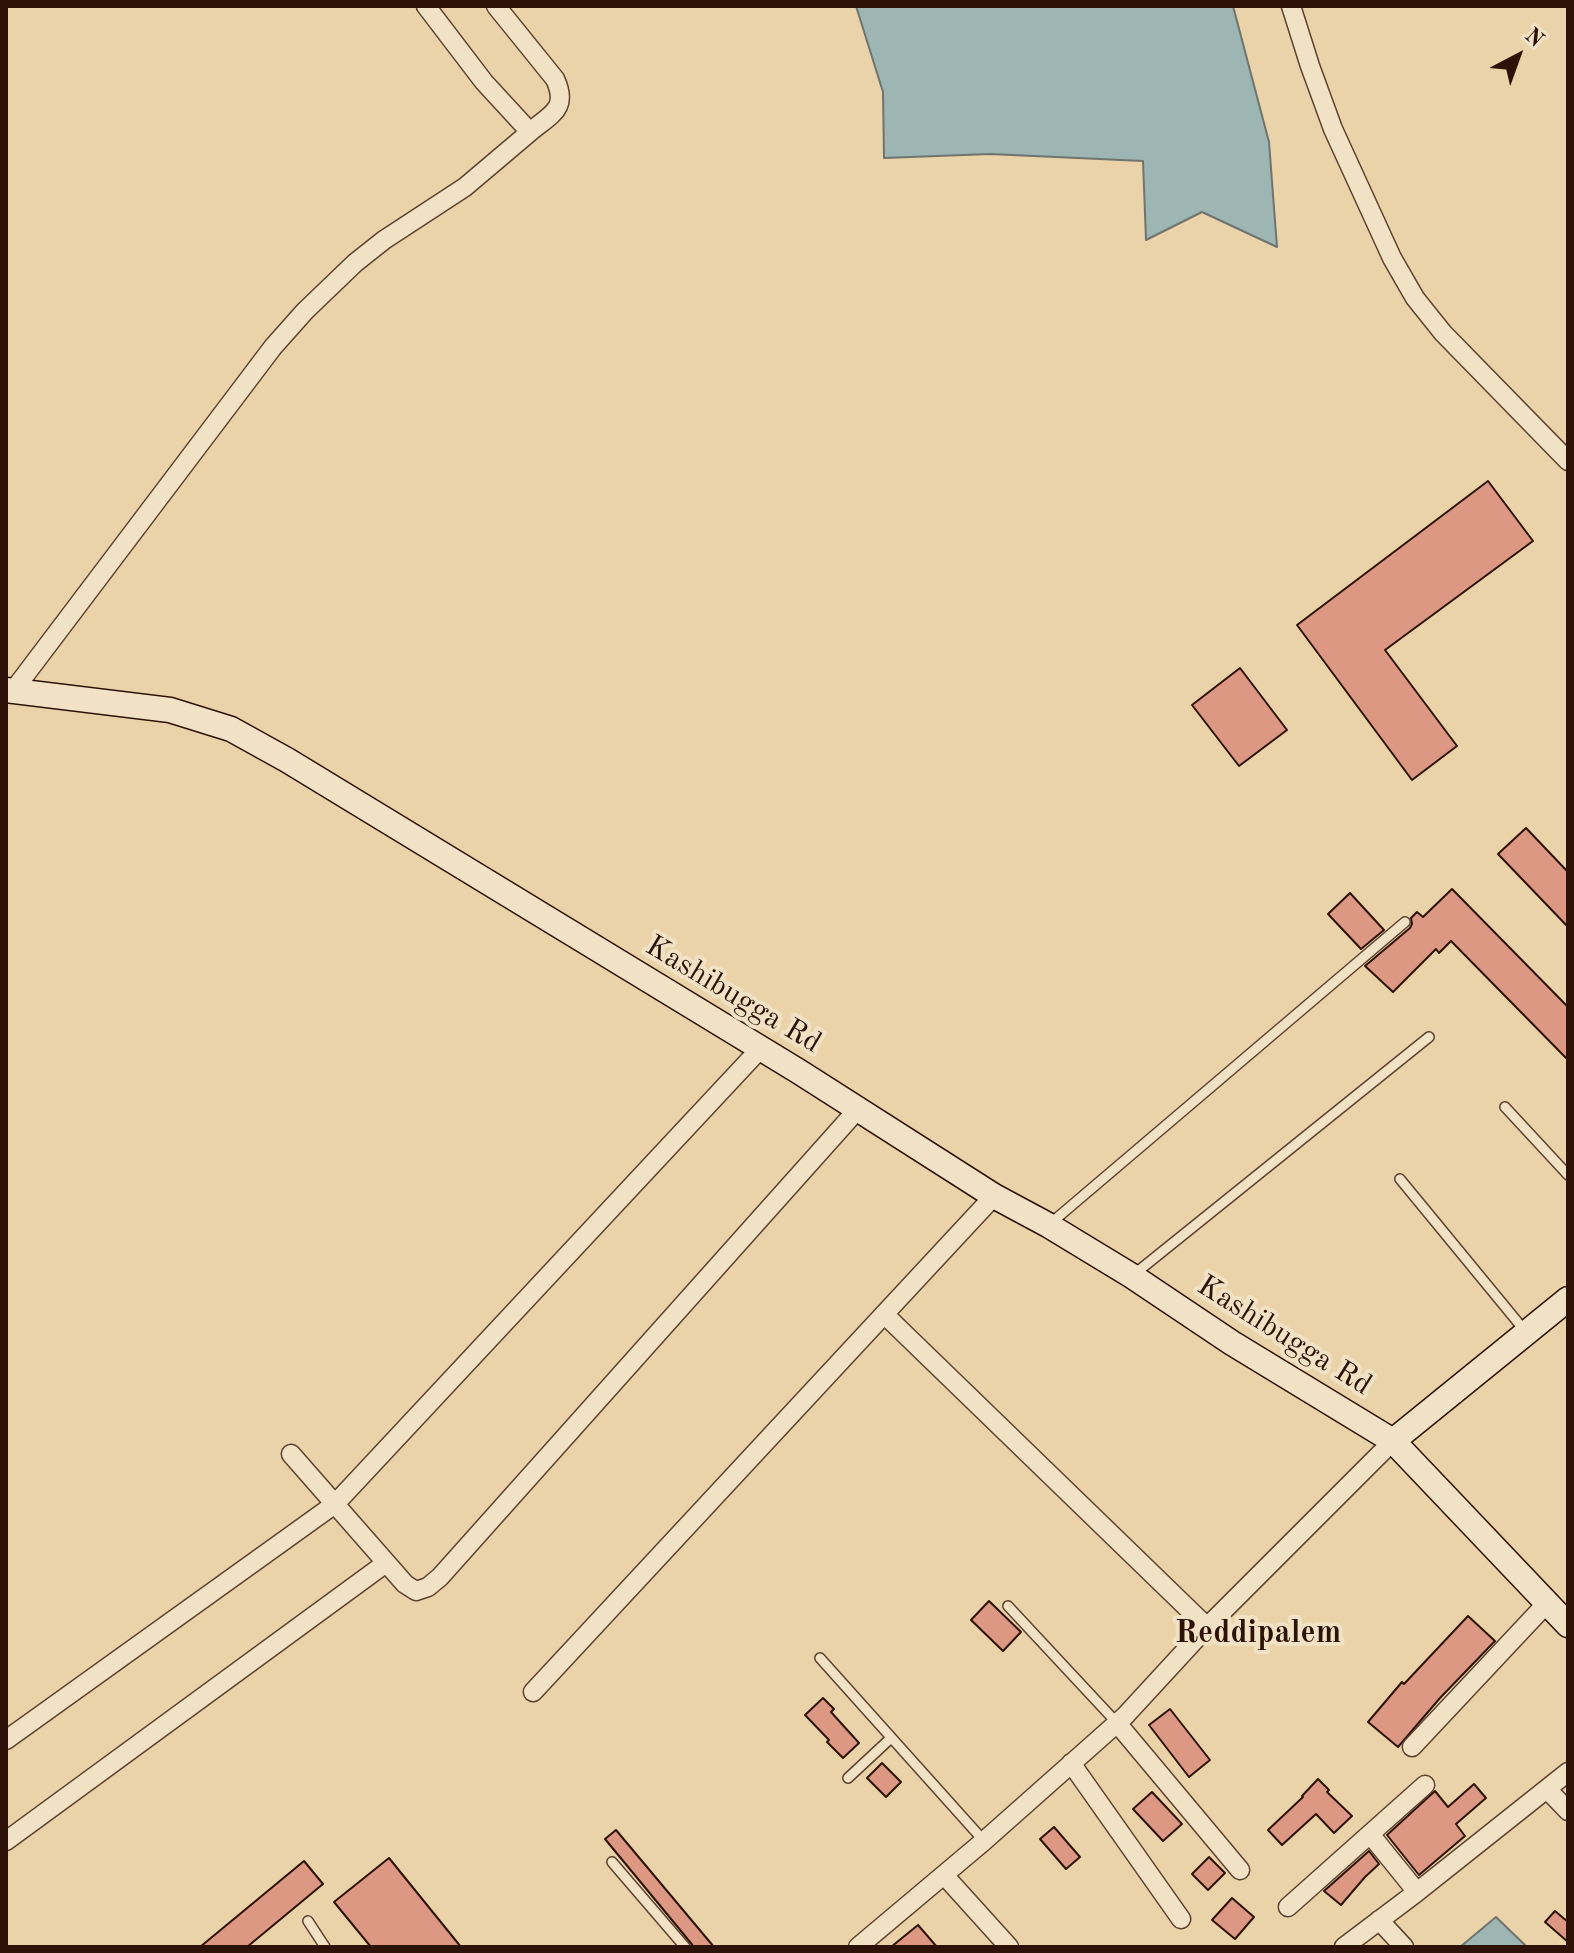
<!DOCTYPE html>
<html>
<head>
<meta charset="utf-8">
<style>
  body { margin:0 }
  #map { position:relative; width:1574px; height:1953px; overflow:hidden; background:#ead3a8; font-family:"Old Standard TT",serif }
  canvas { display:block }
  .frame { position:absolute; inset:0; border:8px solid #2d1208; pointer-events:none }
  .north { position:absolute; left:1478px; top:16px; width:80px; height:80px; -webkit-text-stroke:6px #f1e2c6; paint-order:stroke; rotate:41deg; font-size:22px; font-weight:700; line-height:32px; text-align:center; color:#2d1208 }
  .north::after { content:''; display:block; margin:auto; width:28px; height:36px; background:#2d1208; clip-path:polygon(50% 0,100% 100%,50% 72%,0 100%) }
</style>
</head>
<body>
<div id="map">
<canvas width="1574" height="1953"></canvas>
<div class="frame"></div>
<div class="north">N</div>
</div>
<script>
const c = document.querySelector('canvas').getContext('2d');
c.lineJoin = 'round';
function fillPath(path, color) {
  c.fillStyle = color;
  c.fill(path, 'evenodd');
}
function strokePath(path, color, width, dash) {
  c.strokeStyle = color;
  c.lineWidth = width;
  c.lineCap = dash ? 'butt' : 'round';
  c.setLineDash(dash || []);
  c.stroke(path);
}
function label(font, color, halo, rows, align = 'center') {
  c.font = font + ' "Old Standard TT",serif';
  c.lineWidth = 8;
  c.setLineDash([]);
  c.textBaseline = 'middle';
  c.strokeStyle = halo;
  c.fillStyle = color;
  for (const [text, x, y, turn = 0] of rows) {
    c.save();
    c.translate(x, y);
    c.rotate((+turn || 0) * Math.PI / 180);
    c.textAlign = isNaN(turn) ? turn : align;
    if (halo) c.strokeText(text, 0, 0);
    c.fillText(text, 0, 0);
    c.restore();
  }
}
const water = new Path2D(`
  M856 6H1233L1269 142 1277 247 1202 212 1146 240 1143 161 990 154 884 158 883 92Z
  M1496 1917 1527 1947H1460Z`);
fillPath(water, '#9db5b3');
strokePath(water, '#70746f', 2);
const building = new Path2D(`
  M1488 481 1533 541 1385 650 1457 746 1412 780 1297 625Z
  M1240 668 1287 730 1239 766 1192 705Z
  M1526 828 1568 872V927L1498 854Z
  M1452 889 1568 1007V1060L1451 941 1439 953 1436 949 1393 992 1365 966 1410 928 1412 924 1411 918 1417 912 1423 917Z
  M1350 893 1384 930 1361 949 1328 914Z
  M989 1601 1021 1632 1003 1651 971 1620Z
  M1468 1616 1495 1641 1440 1698 1398 1747 1368 1722 1402 1682 1404 1684Z
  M823 1698 834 1709 831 1712 859 1743 843 1758 827 1742 829 1740 805 1715Z
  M1170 1709 1210 1760 1189 1777 1149 1725Z
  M882 1763 901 1782 886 1797 867 1778Z
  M1318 1779 1329 1790 1327 1792 1352 1816 1334 1833 1316 1814 1282 1845 1268 1830 1303 1797 1302 1796Z
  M1474 1784 1486 1798 1456 1824 1465 1836 1419 1875 1387 1835 1435 1791 1448 1807Z
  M1152 1792 1182 1824 1163 1841 1133 1809Z
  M1054 1827 1080 1857 1066 1869 1040 1839Z
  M616 1830 714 1947H694L681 1931 605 1839Z
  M1369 1851 1379 1864 1365 1877 1341 1905 1324 1891Z
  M1209 1857 1225 1873 1208 1890 1192 1874Z
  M389 1858 461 1947H371L334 1902Z
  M304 1861 323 1884 247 1947H200Z
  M1232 1898 1254 1917 1235 1939 1212 1920Z
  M1555 1911 1568 1922V1942L1545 1922Z
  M918 1925 937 1947H891Z`);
fillPath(building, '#dc9883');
strokePath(building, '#2d1208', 2);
const lane = new Path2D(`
  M1505 1107 1568 1175
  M1400 1179 1525 1331
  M1051 1223 1405 922
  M1132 1276 1429 1037
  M1008 1606 1117 1723
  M820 1658 984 1841
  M848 1778 891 1738
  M612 1862 685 1947
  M308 1921 325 1947`);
const street = new Path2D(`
  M496 6 555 79C569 109 551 114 530 132
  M1291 6 1310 66 1333 129 1392 258 1415 298 1443 333 1568 461
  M13 691 273 347 305 311 355 263 384 240 465 187 530 132 484 82 426 6
  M884 1314 1207 1627
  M291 1454 405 1584 416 1591 428 1587 440 1577 858 1109
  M533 1692 994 1196
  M1117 1723 1240 1870
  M6 1740 335 1504 760 1049
  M1412 1747 1548 1602
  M1071 1763 1181 1919
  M1547 1789 1568 1811
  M1370 1834 1417 1892
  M6 1841 386 1563
  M944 1875 1009 1947
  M1288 1907 1425 1785
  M1379 1920 1404 1947
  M858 1947 984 1841 1125 1716 1207 1627 1393 1441
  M1344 1947 1417 1892 1568 1772`);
const secondary = new Path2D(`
  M6 690 170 710 231 729 287 760 798 1071 994 1196 1048 1225 1132 1276 1232 1343 1393 1441 1568 1625
  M1393 1441 1568 1299`);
strokePath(lane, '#5c4230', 12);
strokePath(street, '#5c4230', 21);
strokePath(secondary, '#2d1208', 27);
strokePath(lane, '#f1e2c6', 9);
strokePath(street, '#f1e2c6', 18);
strokePath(secondary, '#f1e2c6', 24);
label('30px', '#2d1208', '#f1e2c6', [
  ["Kashibugga Rd",733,995,31],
  ["Kashibugga Rd",1284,1336,32]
]);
label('bold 32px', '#2d1208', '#f1e2c6', [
  ["Reddipalem",1258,1634]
]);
</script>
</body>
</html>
